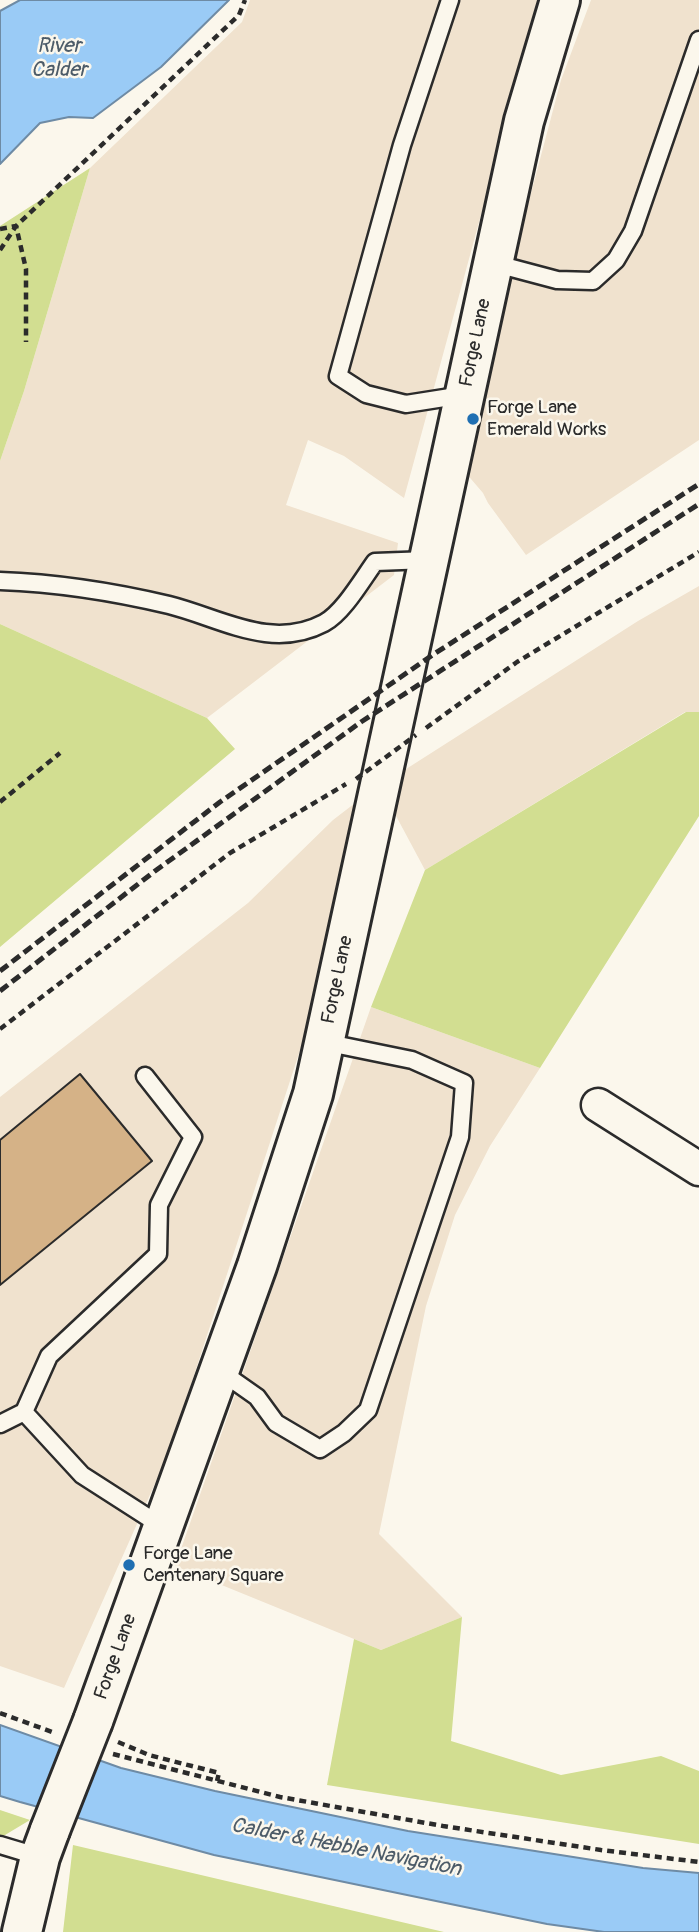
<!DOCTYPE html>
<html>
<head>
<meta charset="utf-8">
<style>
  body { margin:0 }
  canvas { display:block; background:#fbf7ec }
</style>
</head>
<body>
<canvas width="699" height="1932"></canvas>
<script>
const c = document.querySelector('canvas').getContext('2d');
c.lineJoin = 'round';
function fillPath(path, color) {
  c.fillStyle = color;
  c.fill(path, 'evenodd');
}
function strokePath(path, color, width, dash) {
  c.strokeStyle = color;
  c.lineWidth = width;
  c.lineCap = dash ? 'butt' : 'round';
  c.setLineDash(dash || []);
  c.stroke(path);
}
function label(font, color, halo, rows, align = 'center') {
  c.font = font + ' Pangolin,sans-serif';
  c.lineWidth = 5;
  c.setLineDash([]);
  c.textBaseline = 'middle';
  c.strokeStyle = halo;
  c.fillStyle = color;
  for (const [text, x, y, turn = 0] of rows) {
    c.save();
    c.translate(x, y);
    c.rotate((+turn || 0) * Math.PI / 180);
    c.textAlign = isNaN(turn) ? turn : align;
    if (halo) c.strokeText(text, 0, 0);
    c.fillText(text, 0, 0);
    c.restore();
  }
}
fillPath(new Path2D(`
  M250 0H542L488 189 404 498 344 456 308 440 286 505 398 543 394 575 207 718 0 624V461L24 391 90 168 242 22Z
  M591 0H699V440L526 555 488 503 483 493 459 465 561 80Z
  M699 586V712H685L425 870 395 814 403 771 638 621Z
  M359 800 340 874 319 992 169 1452 64 1688 0 1666V1097L248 903 333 820Z
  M371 1007 540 1068 490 1146 455 1215 426 1306 379 1534 462 1617 381 1650 175 1566Z`), '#f0e2ce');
fillPath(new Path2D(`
  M90 168 24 391 0 461V226Z
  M0 624 207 718 235 749 0 947Z
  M686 712H699V816L540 1068 371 1007 425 870Z
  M462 1617 451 1741 561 1775 661 1756 699 1771V1844L327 1785 354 1639 381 1650Z
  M0 1810 30 1820 0 1838Z
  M73 1845 444 1932H63Z`), '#d2de91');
const water = new Path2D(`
  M20 0H229L161 67 93 118 69 117 40 123 0 164V11Z
  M0 1725 121 1768 215 1791 408 1831 643 1868 699 1873V1932H604L547 1924 214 1855 20 1802 0 1796Z`);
fillPath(water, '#9acbf6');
strokePath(water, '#6e8ba5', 2);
const building = new Path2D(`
  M80 1074 152 1161 0 1285V1140Z`);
fillPath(building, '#d5b287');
strokePath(building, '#2b2b2b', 2);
const service = new Path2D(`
  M450 0 402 145 338 376 366 394 406 404 463 395
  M493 263 557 280 593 281 616 260 633 231 699 40
  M0 581C57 583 114 592 169 605 221 618 271 651 324 623 343 613 362 580 375 562L428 560
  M145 1076 193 1137 159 1205 158 1254 49 1356 24 1412 82 1475 163 1527
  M220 1371 257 1397 276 1423 320 1449 344 1433 368 1410 460 1137 464 1083 412 1060 324 1042
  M0 1424 24 1412
  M0 1845 40 1857`);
const minor = new Path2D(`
  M598 1105 699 1169`);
const tertiary = new Path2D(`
  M93 1721 257 1266 313 1094 524 121 560 0
  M22 1932 40 1857 50 1830`);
strokePath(service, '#2b2b2b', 21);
strokePath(minor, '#2b2b2b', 37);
strokePath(tertiary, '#2b2b2b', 44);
strokePath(new Path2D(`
  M0 229 16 226 26 269V342
  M0 250 16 226 239 15 245 0
  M426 728 517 662 699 552
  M0 802 60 753
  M0 1029 230 853 346 784
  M0 1713 55 1733
  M118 1742 149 1755 219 1773 217 1781
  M113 1754 280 1797 443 1826 601 1850 699 1862`), '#2b2b2b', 4.5, [7, 5]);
strokePath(service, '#fbf7ec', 16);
strokePath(minor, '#fbf7ec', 32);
strokePath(tertiary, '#fbf7ec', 38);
strokePath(new Path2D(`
  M0 971 220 802 434 654 699 484
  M0 991 155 871 361 722 699 504`), '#2b2b2b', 5, [10, 5]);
const tertiaryBridge = new Path2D(`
  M50 1830 93 1721`);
strokePath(tertiaryBridge, '#2b2b2b', 44, []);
strokePath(new Path2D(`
  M356 779 416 735`), '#2b2b2b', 4.5, [7, 5]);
strokePath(tertiaryBridge, '#fbf7ec', 38);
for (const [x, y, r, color] of [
  [473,419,7,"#1f6fb2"],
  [129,1565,7,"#1f6fb2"]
]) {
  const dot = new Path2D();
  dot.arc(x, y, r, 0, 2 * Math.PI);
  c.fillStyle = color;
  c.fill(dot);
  strokePath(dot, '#fbf7ec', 2.5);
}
label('19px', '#2b2b2b', '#fbf7ec', [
  ["Forge Lane",476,343,-78],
  ["Forge Lane",338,980,-78],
  ["Forge Lane",116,1657,-70]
]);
label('19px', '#2b2b2b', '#fbf7ec', [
  ["Forge Lane",487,408],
  ["Emerald Works",487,430],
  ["Forge Lane",143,1554],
  ["Centenary Square",143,1576]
], 'left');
label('italic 21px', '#4c5b68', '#fbf7ec', [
  ["River",59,47],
  ["Calder",59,71],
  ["Calder & Hebble Navigation",346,1848,11]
]);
</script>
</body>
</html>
